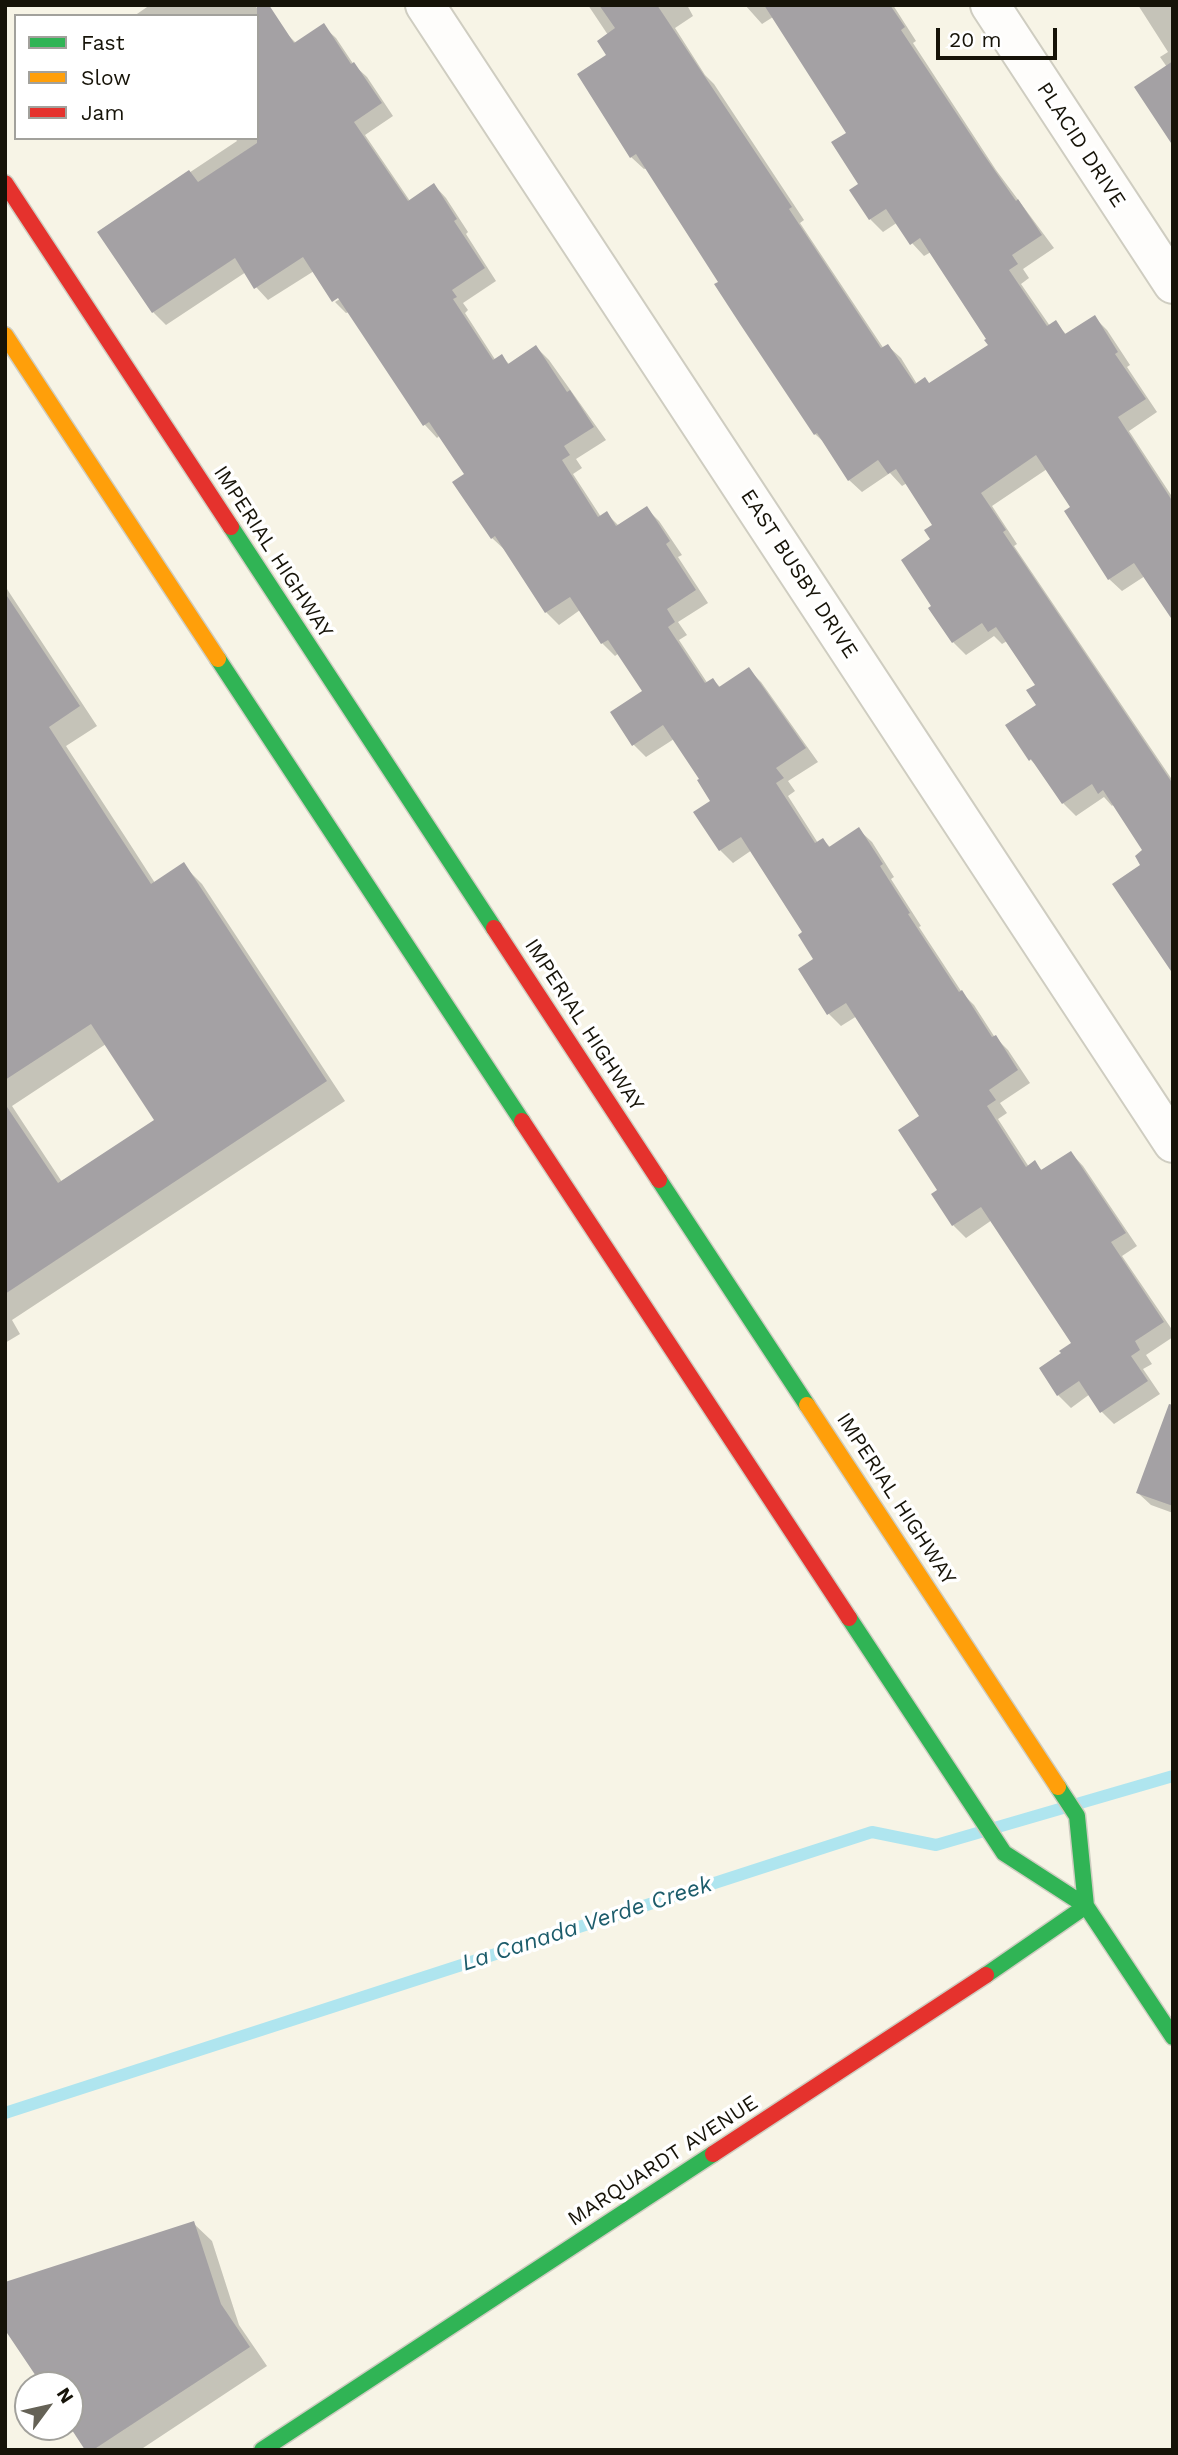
<!DOCTYPE html>
<html>
<head>
<meta charset="utf-8">
<style>
  body { margin:0 }
  #map { position:relative; width:1178px; height:2455px; overflow:hidden; background:#f7f4e6; font-family:"Work Sans",sans-serif }
  canvas { display:block }
  .frame { position:absolute; inset:0; border:7px solid #161308; pointer-events:none }
  .legend { position:absolute; left:14px; top:14px; width:245px; height:126px; box-sizing:border-box; background:#fff; border:2px solid #a2a19c; margin:0; padding:9px 12px; list-style:none; font-size:21px; color:#161308 }
  .legend li { display:flex; align-items:center; gap:14px; height:35px }
  .legend b { width:35px; border:2px solid #a2a19c }
  .north { position:absolute; left:14px; top:2371px; width:70px; height:70px; box-sizing:border-box; background:#fff; border:2px solid #a2a19c; border-radius:50%; rotate:57deg; font-size:19px; font-weight:700; line-height:28px; text-align:center; color:#161308 }
  .north::after { content:''; display:block; margin:auto; width:24px; height:32px; background:#656256; clip-path:polygon(50% 0,100% 100%,50% 72%,0 100%) }
  .scale { position:absolute; left:936px; top:28px; width:121px; height:32px; box-sizing:border-box; border:4px solid #161308; border-top:0; padding-left:9px; font-size:21px; line-height:24px; white-space:nowrap; color:#161308; -webkit-text-stroke:5px #fff; paint-order:stroke }
</style>
</head>
<body>
<div id="map">
<canvas width="1178" height="2455"></canvas>
<div class="frame"></div>
<ul class="legend">
<li><b style="height:9px;background:#30b455"></b>Fast</li>
<li><b style="height:9px;background:#ff9f0a"></b>Slow</li>
<li><b style="height:9px;background:#e5322d"></b>Jam</li>
</ul>
<div class="north">N</div>
<div class="scale">20 m</div>
</div>
<script>
const c = document.querySelector('canvas').getContext('2d');
c.lineJoin = 'round';
function fillPath(path, color) {
  c.fillStyle = color;
  c.fill(path, 'evenodd');
}
function strokePath(path, color, width, dash) {
  c.strokeStyle = color;
  c.lineWidth = width;
  c.lineCap = dash ? 'butt' : 'round';
  c.setLineDash(dash || []);
  c.stroke(path);
}
function label(font, color, halo, rows, align = 'center') {
  c.font = font + ' "Work Sans",sans-serif';
  c.lineWidth = 7;
  c.setLineDash([]);
  c.textBaseline = 'middle';
  c.strokeStyle = halo;
  c.fillStyle = color;
  for (const [text, x, y, turn = 0] of rows) {
    c.save();
    c.translate(x, y);
    c.rotate((+turn || 0) * Math.PI / 180);
    c.textAlign = isNaN(turn) ? turn : align;
    if (halo) c.strokeText(text, 0, 0);
    c.fillText(text, 0, 0);
    c.restore();
  }
}
fillPath(new Path2D(`
  M150 5H255L275 37 284 31 296 43 323 26 336 38 354 65 367 77 393 116 365 135 410 201 434 185 446 198 468 232 466 234 496 281 463 303 468 310 465 313 496 361 502 357 510 365 536 347 549 360 606 440 576 459 582 468 573 474 601 517 606 513 619 526 646 508 659 521 682 555 678 557 708 603 678 622 687 635 679 640 708 684 713 680 721 688 748 669 761 682 818 762 788 781 795 791 788 796 818 843 823 840 831 848 859 830 872 842 894 877 891 879 921 926 919 927 963 994 974 1005 994 1036 1008 1050 1030 1083 1000 1103 1007 1113 998 1119 1029 1167 1034 1163 1043 1171 1071 1153 1083 1166 1137 1246 1122 1256 1173 1331V1337L1146 1355 1152 1364 1143 1369 1160 1394 1114 1424 1101 1411 1090 1394 1071 1408 1058 1395 1063 1354 1073 1343 992 1220 966 1238 953 1225 940 1191 922 1116 857 1016 841 1026 829 1014 816 959 805 932 752 850 733 863 720 850 712 801 701 779 674 739 646 757 633 744 645 691 619 653 615 656 602 643 580 610 559 625 546 612 506 551 492 538 466 475 440 435 437 438 425 425 349 312 346 313 335 302 346 295 314 271 268 300 256 287 246 272 166 325 153 312 100 232 237 141 235 138H257V16H134Z
  M588 5H687L693 16 675 28 705 75 714 84 804 220 800 223 884 349 888 346 901 358 917 384 930 385 990 346 989 339 931 252 924 256 912 243 898 222 883 232 870 219 849 133 773 17 762 24 745 5H893L916 41 913 43 996 170 1054 248 1023 269 1029 278 1021 284 1050 326 1055 323 1067 335 1094 317 1107 330 1130 365 1127 367 1157 412 1129 431 1173 498V618L1145 576 1122 591 1109 579 1073 507 1047 469 992 506 1017 544 1014 546 1173 781V969L1143 865 1145 851 1114 804 1112 806 1104 797 1076 816 1063 803 1042 771 1030 759 1038 705 1037 685 1007 641 1002 644 994 636 966 655 953 642 934 606 933 539 935 525 907 483 902 486 890 473 862 492 849 480 827 445 815 434 647 168 644 169 631 157 608 55V35Z
  M1138 5H1173V134L1167 67 1160 57 1168 52Z
  M5 586 97 726 66 746 126 838 155 883 183 865 202 884 345 1101 12 1320 20 1334 5 1343ZM106 1044 156 1120 62 1182 12 1106Z
  M1173 1445V1513L1151 1505 1138 1493Z
  M193 2223 212 2241 239 2325 267 2366 140 2450H87L70 2424V2385H28V2392L23 2385 37 2375Z`), '#0003');
strokePath(new Path2D(`
  M5 2113 872 1832 936 1845 1173 1776`), '#afe5ef', 12);
fillPath(new Path2D(`
  M257 5H269L294 43 324 23 351 64 354 62 382 103 354 122 408 201 434 183 457 219 454 221 485 268 452 290 457 297 453 299 493 360 502 354 508 364 536 345 567 392 570 390 594 427 564 446 570 455 562 460 598 517 607 511 616 526 647 506 670 541 666 544 696 590 667 609 675 622 668 627 705 683 713 678 719 687 749 667 806 748 776 768 784 778 776 783 815 843 823 838 829 847 859 827 883 864 880 866 910 913 908 914 959 992 962 990 992 1037 996 1035 1018 1070 989 1090 996 1100 987 1106 1026 1167 1035 1160 1041 1170 1071 1151 1126 1233 1111 1242 1164 1322 1135 1341 1140 1350 1131 1356 1148 1381 1100 1413 1079 1381 1057 1396 1039 1368 1061 1353 1059 1351 1071 1343 981 1207 952 1226 931 1194 937 1190 898 1130 919 1116 846 1003 827 1015 798 969 813 959 798 935 802 932 741 837 719 851 693 812 710 801 697 780 699 779 663 725 632 746 610 712 642 691 608 640 601 644 570 597 545 613 495 536 491 539 452 482 464 474 429 422 423 426 338 298 332 302 303 257 254 289 235 258 152 313 97 232 189 170 198 182 257 143Z
  M599 5H657L792 207 789 209 881 348 888 344 915 384 925 377 929 383 988 345 984 340 986 339 920 238 910 245 886 209 869 220 849 190 858 184 831 142 846 133 764 5H890L905 27 901 30 984 155 1016 201 1018 199 1042 235 1012 255 1018 264 1009 270 1047 326 1056 320 1065 334 1095 315 1118 352 1115 354 1146 399 1118 417 1173 502V621L1134 563 1108 580 1064 511 1070 507 1036 455 981 493 1006 530 1003 532 1173 784V974L1112 884 1140 865 1135 856 1142 850 1103 790 1098 794 1092 784 1062 804 1031 759 1029 761 1005 725 1036 705 1026 690 1035 685 996 627 988 632 982 623 952 643 928 608 931 606 901 560 930 539 924 530 932 525 896 469 888 474 878 460 848 481 817 433 814 435 740 324 714 284 718 282 636 154 630 158 577 74 606 55 597 41 615 28Z
  M1173 61V146L1134 87Z
  M5 593 80 706 49 727 107 817 151 884 184 862 327 1081 5 1294V1104L58 1183 154 1120 91 1024 5 1080Z
  M1169 1404 1173 1405V1506L1136 1493Z
  M194 2221 221 2304 250 2347 93 2450H85L70 2427V2385H42L5 2330V2282Z`), '#a4a1a4');
const street = new Path2D(`
  M425 5 1173 1143
  M990 5 1173 284`);
const fast = new Path2D(`
  M231 527 494 928
  M218 659 522 1121
  M659 1180 807 1405
  M849 1618 1004 1853 1086 1906 1173 2037
  M1058 1787 1077 1816 1086 1906
  M986 1975 1086 1906
  M262 2450 713 2154`);
const slow = new Path2D(`
  M5 335 218 659
  M807 1405 1058 1787`);
const jam = new Path2D(`
  M5 183 231 527
  M494 928 659 1180
  M522 1121 849 1618
  M713 2154 986 1975`);
strokePath(street, '#cfcdc1', 42);
strokePath(fast, '#cfcdc1', 19);
strokePath(slow, '#cfcdc1', 19);
strokePath(jam, '#cfcdc1', 19);
strokePath(street, '#fefdfb', 38);
strokePath(fast, '#30b455', 16);
strokePath(slow, '#ff9f0a', 16);
strokePath(jam, '#e5322d', 16);
label('21px', '#161308', '#fff', [
  ["PLACID DRIVE",1081,145,57],
  ["IMPERIAL HIGHWAY",273,552,57],
  ["EAST BUSBY DRIVE",799,574,57],
  ["IMPERIAL HIGHWAY",584,1025,57],
  ["IMPERIAL HIGHWAY",896,1499,57],
  ["MARQUARDT AVENUE",663,2161,-33]
]);
label('italic 23px', '#1c5c6b', '#fff', [
  ["La Canada Verde Creek",587,1924,-18]
]);
</script>
</body>
</html>
